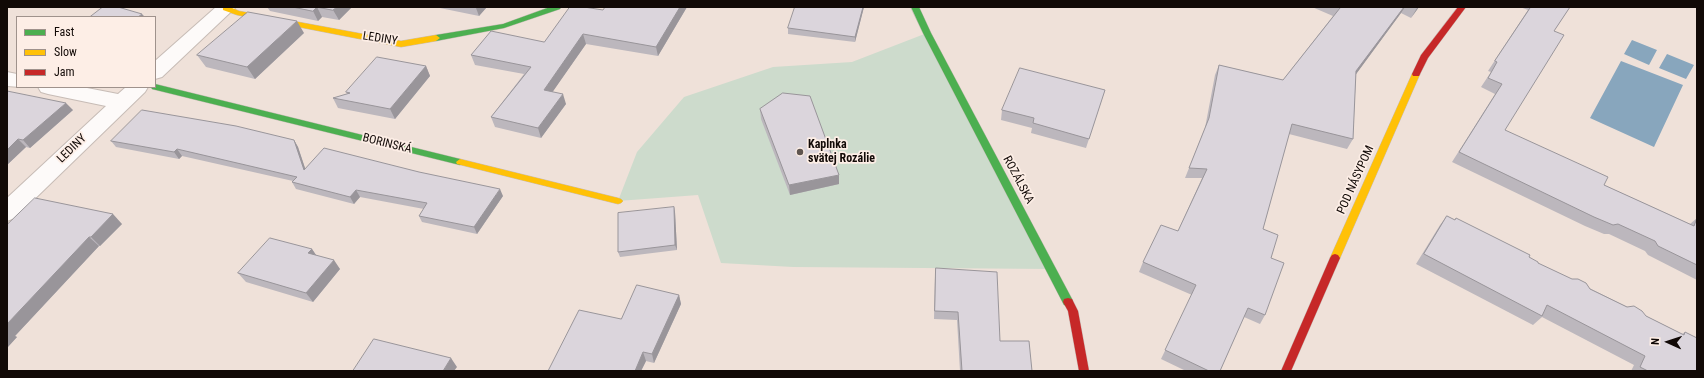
<!DOCTYPE html>
<html>
<head>
<meta charset="utf-8">
<style>
  body { margin:0 }
  #map { position:relative; width:1704px; height:378px; overflow:hidden; background:#efe1d9; font-family:"Roboto Condensed",sans-serif }
  canvas { display:block }
  .frame { position:absolute; inset:0; border:8px solid #110906; pointer-events:none }
  .legend { position:absolute; left:16px; top:16px; width:140px; height:72px; box-sizing:border-box; background:#fdeee6; border:1px solid #9f928c; margin:0; padding:5px 7px; list-style:none; font-size:12px; color:#110906 }
  .legend li { display:flex; align-items:center; gap:8px; height:20px }
  .legend b { width:20px; border:1px solid #9f928c }
  .north { position:absolute; left:1648px; top:322px; width:40px; height:40px; -webkit-text-stroke:3px #fdeee6; paint-order:stroke; rotate:273deg; font-size:11px; font-weight:700; line-height:16px; text-align:center; color:#110906 }
  .north::after { content:''; display:block; margin:auto; width:14px; height:18px; background:#110906; clip-path:polygon(50% 0,100% 100%,50% 72%,0 100%) }
</style>
</head>
<body>
<div id="map">
<canvas width="1704" height="378"></canvas>
<div class="frame"></div>
<ul class="legend">
<li><b style="height:5px;background:#4caf50"></b>Fast</li>
<li><b style="height:5px;background:#ffc107"></b>Slow</li>
<li><b style="height:5px;background:#c62828"></b>Jam</li>
</ul>
<div class="north">N</div>
</div>
<script>
const c = document.querySelector('canvas').getContext('2d');
c.lineJoin = 'round';
function fillPath(path, color) {
  c.fillStyle = color;
  c.fill(path, 'evenodd');
}
function strokePath(path, color, width, dash) {
  c.strokeStyle = color;
  c.lineWidth = width;
  c.lineCap = dash ? 'butt' : 'round';
  c.setLineDash(dash || []);
  c.stroke(path);
}
function label(font, color, halo, rows, align = 'center') {
  c.font = font + ' "Roboto Condensed",sans-serif';
  c.lineWidth = 3.5;
  c.setLineDash([]);
  c.textBaseline = 'middle';
  c.strokeStyle = halo;
  c.fillStyle = color;
  for (const [text, x, y, turn = 0] of rows) {
    c.save();
    c.translate(x, y);
    c.rotate((+turn || 0) * Math.PI / 180);
    c.textAlign = isNaN(turn) ? turn : align;
    if (halo) c.strokeText(text, 0, 0);
    c.fillText(text, 0, 0);
    c.restore();
  }
}
fillPath(new Path2D(`
  M927 33 1052 269 793 267 721 263 698 195 618 201 637 152 684 97 773 67 852 62Z`), '#cddbcc');
fillPath(new Path2D(`
  M1632 40 1657 50 1649 65 1624 54Z
  M1667 54 1694 65 1686 79 1659 68Z
  M1621 61 1683 85 1654 147 1590 118Z`), '#88a6bd');
const street = new Path2D(`
  M216 7H236L162 77 155 79V61Z
  M7 72 17 74V87H20L7 86Z
  M38 87H82L118 94 126 87H148L145 92 15 218 7 221V198L106 106 48 94 41 92Z`);
const fast = new Path2D(`
  M550 7H561L560 9 504 28 436 41 432 38 436 35 503 24Z
  M911 7H919L931 33 1072 299 1073 302 1072 305 1068 306 1064 305 923 33Z
  M155 84 460 159 464 162 460 165 152 89 151 87H155Z`);
const slow = new Path2D(`
  M223 7H230L239 11 401 41 436 35 440 38 436 41 401 47 237 15 223 10Z
  M1416 71 1420 74 1340 258 1338 261 1335 262 1332 261 1330 258 1412 74Z
  M460 159 618 198 621 199 623 201 621 203 618 204 457 164 456 162Z`);
const jam = new Path2D(`
  M1458 7H1466L1428 58 1419 76H1413L1412 74 1421 55Z
  M1335 254 1338 255 1340 258 1291 371H1281L1330 258 1332 255Z
  M1068 298 1072 299 1078 311 1089 371H1079L1068 311 1063 302 1064 299Z`);
strokePath(street, '#c7bcb6', 2);
strokePath(fast, '#c7bcb6', 1);
strokePath(slow, '#c7bcb6', 1);
strokePath(jam, '#c7bcb6', 1);
fillPath(street, '#fdfaf9');
fillPath(fast, '#4caf50');
fillPath(slow, '#ffc107');
fillPath(jam, '#c62828');
fillPath(new Path2D(`
  M267 7H352L339 20 322 17 318 21 270 11Z
  M435 7H487L479 16Z
  M687 7 658 56 586 44 552 92 566 104 541 138 495 127 491 117 524 74 475 65 471 55 544 42 603 10Z
  M864 7 855 42 788 34V28Z
  M1312 7H1419L1411 18 1401 13 1356 74 1353 139 1347 149 1289 134 1263 229 1271 258 1265 315 1260 324 1244 317 1220 371H1186L1161 359 1192 295 1139 272 1143 262 1178 231 1202 178H1185L1205 128 1215 75 1219 65 1283 80 1333 16Z
  M1520 7H1570L1554 31 1505 130 1604 185 1690 224 1697 218V280L1648 255 1645 251 1609 234H1604L1585 226 1452 162 1495 94 1481 87 1491 72 1488 71 1528 10Z
  M304 33 255 79 206 67 197 55Z
  M426 66 430 76 395 119 338 108 333 98 347 94 346 92Z
  M1105 90 1086 148 1031 133 1032 128 1001 120 1002 110Z
  M7 91 73 110 30 148 26 147 7 165Z
  M760 109 839 184 790 195 761 119Z
  M294 140 298 147 305 168 503 196 477 234 422 222 419 216 424 209 360 197 354 204 296 189 292 182 293 181 182 156 179 159 116 147 111 141Z
  M35 198 122 224 100 246H99L15 336 17 337 7 348Z
  M674 207 675 212 677 250 620 257 618 252Z
  M1447 216 1529 257 1538 263 1646 316 1682 334 1685 332 1697 371H1631L1634 365 1542 317 1533 325 1416 264 1440 225Z
  M312 249 316 255 340 269 313 302 246 282 238 273Z
  M936 268 1000 341 1032 371H960L957 320 934 319 935 277Z
  M679 295 681 304 654 363 646 361 641 371H548L621 319Z`), '#bcb7bd');
fillPath(new Path2D(`
  M317 7 322 17 318 21 313 11Z
  M337 7H352L339 20 333 10Z
  M476 7H487L479 16 476 8Z
  M680 7H687L658 56 656 47Z
  M863 7H864L855 42V37Z
  M1404 7H1405L1401 13 1351 81 1356 71Z
  M1417 7H1419L1411 18 1417 8Z
  M142 14 145 17H138Z
  M297 21 304 33 255 79 247 67Z
  M583 34 586 44 547 100 544 90Z
  M426 66 430 76 395 119 390 109Z
  M563 94 566 104 541 138 538 128Z
  M66 103 73 110 30 148 23 140Z
  M18 139 26 147 7 165V150Z
  M294 140 298 147 308 177 304 170Z
  M177 149 182 156 179 159 174 152Z
  M839 175V184L790 195 789 185Z
  M500 189 503 196 477 234 474 227Z
  M356 190 360 197 354 204 350 197Z
  M674 207 675 212 677 250 675 245Z
  M113 214 122 224 100 246 91 237Z
  M89 237 99 246 15 336 17 337 7 348V324Z
  M312 249 318 258 308 253Z
  M334 260 340 269 313 302 306 293Z
  M679 295 681 304 654 363 652 354Z
  M643 352 646 361 641 371H635Z
  M451 358 457 367 454 371H443Z`), '#99959a');
const building = new Path2D(`
  M103 7H118L142 14 138 17H90Z
  M293 7H317L313 11Z
  M317 7H337L333 10Z
  M570 7H584L603 10 605 7H680L656 47 583 34 544 90 563 94 538 128 491 117 531 67 471 55 491 31 544 42Z
  M795 7H863L855 37 788 28Z
  M1339 7H1404L1356 71 1353 139 1292 124 1263 229 1278 235 1271 258 1284 263 1265 315 1248 308 1220 371H1209L1165 350 1196 285 1143 262 1161 225 1178 231 1207 169 1189 168 1209 118 1219 65 1283 80 1340 8Z
  M1531 7H1570L1554 31 1564 35 1505 130 1608 177 1604 185 1648 205 1694 226 1697 218V265L1658 246 1655 241 1618 224 1613 225 1594 217 1459 152 1502 84 1488 78 1497 62 1495 61Z
  M248 12 297 21 247 67 197 55Z
  M377 57 426 66 390 109 333 98 350 93 346 92Z
  M1020 68 1105 90 1089 139 1033 123 1034 118 1002 110Z
  M7 91 66 103 23 140 18 139 7 150Z
  M783 93 810 96 839 175 789 185 760 109Z
  M142 110 236 126 294 140 304 170 324 148 419 172 500 189 474 227 419 216 427 203 356 190 350 197 292 182 297 177 177 149 174 152 111 141Z
  M35 198 113 214 91 237H89L7 324V225Z
  M674 207 675 245 618 252V213Z
  M1447 216 1455 220 1456 218 1530 255 1529 257 1538 262V263L1572 279H1578L1586 283 1590 289 1627 307 1634 306 1642 311 1646 316 1684 335 1685 332 1697 338V371H1648L1640 367 1645 356 1547 305 1542 316 1424 254Z
  M270 238 312 249 308 253 334 260 306 293 238 273Z
  M936 268 997 272 1000 341H1029L1032 371H962L958 312 935 311Z
  M637 285 679 295 652 354 643 352 635 371H548L579 310 621 319Z
  M374 339 451 358 443 371H353Z`);
fillPath(building, '#dbd5dc');
strokePath(building, '#99959a', 1);
for (const [x, y, r, color] of [
  [800,152,4,"#5f5550"]
]) {
  const dot = new Path2D();
  dot.arc(x, y, r, 0, 2 * Math.PI);
  c.fillStyle = color;
  c.fill(dot);
  strokePath(dot, '#fdeee6', 1.5);
}
label('12px', '#110906', '#fdeee6', [
  ["LEDINY",380,39,9],
  ["BORINSKÁ",387,144,14],
  ["LEDINY",72,149,-44],
  ["ROZÁLSKA",1018,180,62],
  ["POD NÁSYPOM",1356,180,-66]
]);
label('bold 12px', '#110906', '#fdeee6', [
  ["Kaplnka",808,145],
  ["svätej Rozálie",808,159]
], 'left');
</script>
</body>
</html>
